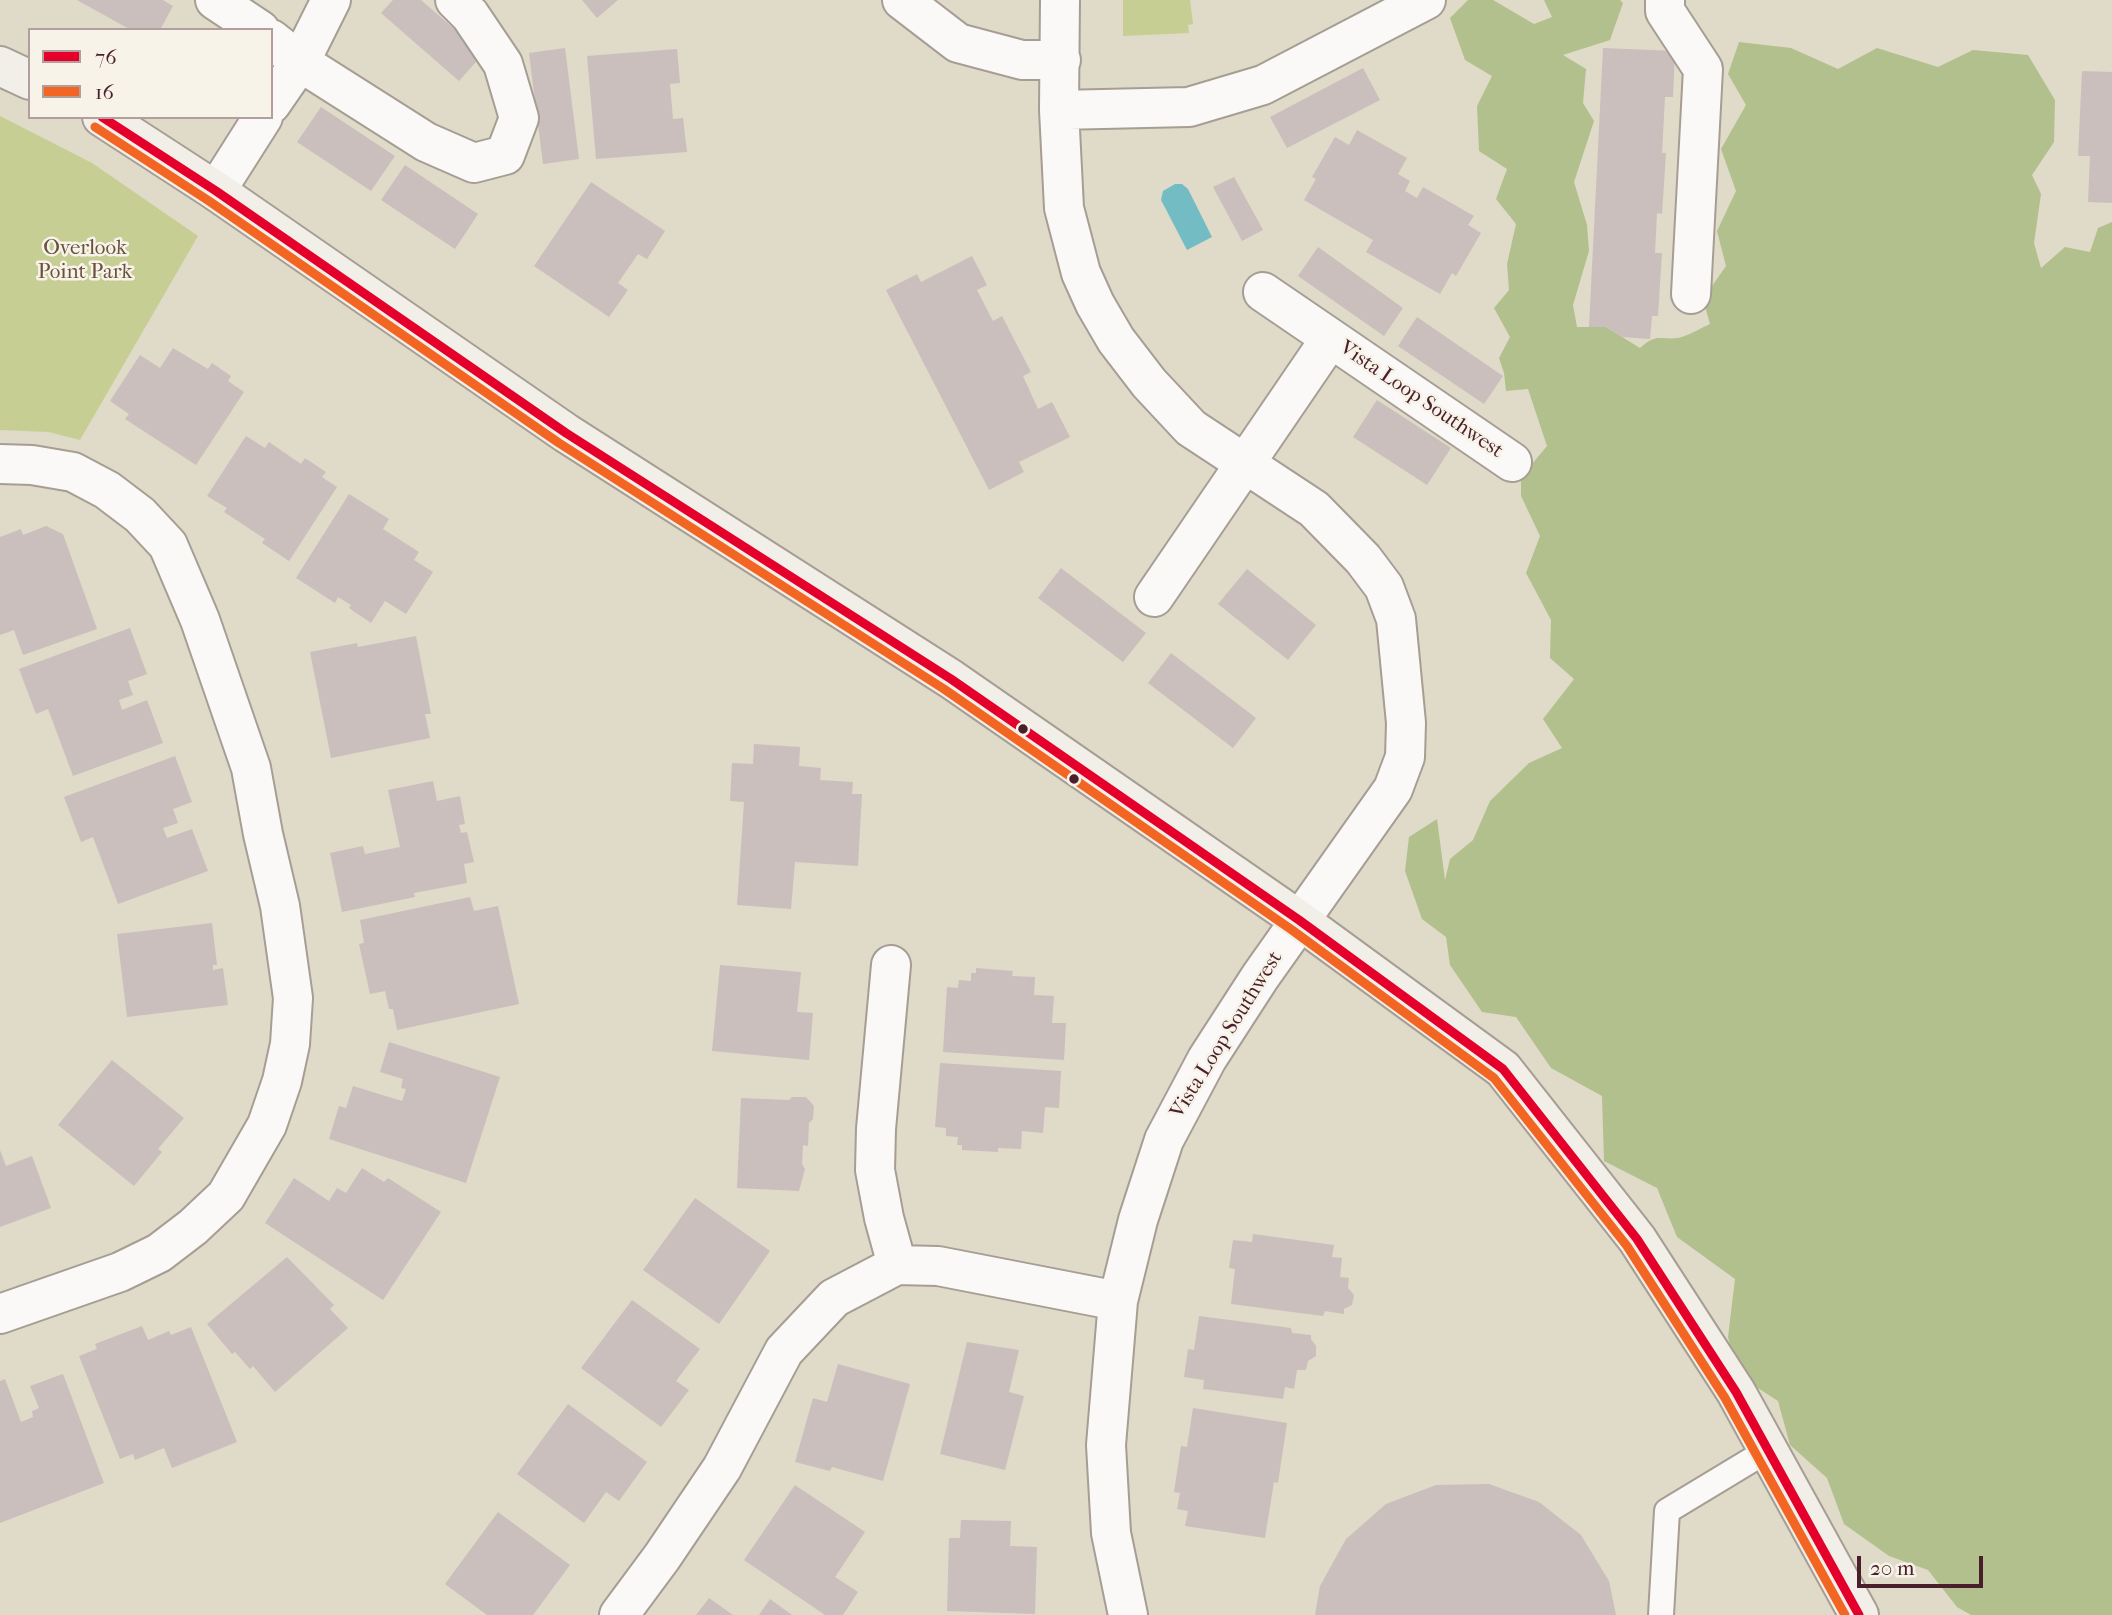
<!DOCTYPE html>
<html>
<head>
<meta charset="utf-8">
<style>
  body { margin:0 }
  #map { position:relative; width:2112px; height:1615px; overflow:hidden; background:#e0dac8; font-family:"IM FELL French Canon",serif }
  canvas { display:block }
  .legend { position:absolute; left:28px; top:28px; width:245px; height:91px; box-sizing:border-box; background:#f7f3e8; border:2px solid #b29e9c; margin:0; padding:9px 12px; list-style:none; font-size:21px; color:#4a1f2b }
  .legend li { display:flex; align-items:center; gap:14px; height:35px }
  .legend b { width:35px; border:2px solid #b29e9c }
  .scale { position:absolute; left:1857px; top:1556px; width:126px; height:32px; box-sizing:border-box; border:4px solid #4a1f2b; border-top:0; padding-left:9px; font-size:21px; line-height:24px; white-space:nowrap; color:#4a1f2b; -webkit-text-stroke:5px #f7f3e8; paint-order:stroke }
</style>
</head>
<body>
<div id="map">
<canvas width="2112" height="1615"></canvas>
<ul class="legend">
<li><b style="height:9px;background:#e4002b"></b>76</li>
<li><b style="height:9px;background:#f26522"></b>16</li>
</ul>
<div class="scale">20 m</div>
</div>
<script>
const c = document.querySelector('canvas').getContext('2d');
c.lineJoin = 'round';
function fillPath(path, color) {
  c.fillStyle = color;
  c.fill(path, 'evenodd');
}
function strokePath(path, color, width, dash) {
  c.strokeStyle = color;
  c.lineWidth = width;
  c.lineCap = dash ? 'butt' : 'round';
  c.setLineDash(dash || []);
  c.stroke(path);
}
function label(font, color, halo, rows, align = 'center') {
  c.font = font + ' "IM FELL French Canon",serif';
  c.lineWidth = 5;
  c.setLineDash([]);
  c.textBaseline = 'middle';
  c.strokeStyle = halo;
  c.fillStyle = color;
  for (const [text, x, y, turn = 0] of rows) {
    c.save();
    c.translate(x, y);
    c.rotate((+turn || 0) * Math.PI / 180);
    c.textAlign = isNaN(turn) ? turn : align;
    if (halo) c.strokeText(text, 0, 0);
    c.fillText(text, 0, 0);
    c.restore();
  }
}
fillPath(new Path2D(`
  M1123 0H1190L1193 24 1188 25 1189 33 1123 36Z
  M0 116 92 163 198 236 80 440 49 432 0 430Z`), '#c6ce93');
fillPath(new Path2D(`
  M1468 0H1493L1534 24 1552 17 1544 0H1620L1623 3 1610 40 1563 55 1586 69 1583 103 1594 121 1574 182 1587 225 1589 251 1573 305 1577 327H1606L1640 348C1657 333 1659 340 1678 338 1688 336 1701 328 1710 324L1703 299 1726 266 1717 231 1736 191 1721 149 1746 105 1728 74 1739 42 1791 48 1838 69 1877 48 1938 67 1973 50 2028 55 2055 100 2054 142 2032 175 2041 194 2034 243 2041 268 2065 247 2090 252 2098 228 2112 222V1615H1971L1957 1607 1928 1570 1889 1556 1844 1524 1827 1478 1790 1445 1778 1401 1736 1374 1728 1337 1735 1279 1677 1237 1657 1188 1604 1161 1602 1096 1551 1068 1516 1017 1482 1012 1450 965 1446 937 1422 919 1405 871 1409 837 1437 819 1445 880 1450 859 1473 840 1490 801 1529 763 1562 748 1543 719 1574 679 1550 658 1551 620 1526 573 1540 536 1521 496V477L1547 446 1528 389 1506 391 1504 373 1499 358 1510 337 1494 308 1509 290 1507 264 1516 224 1496 199 1507 169 1479 151 1477 106 1492 76 1465 60 1450 18Z`), '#b2c08d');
fillPath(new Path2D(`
  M1175 184H1182L1188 189 1212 237 1187 250 1161 200 1163 191Z`), '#74bcc4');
fillPath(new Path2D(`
  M77 0H163L173 6 160 30H131Z
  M393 0H421L483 54 459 81 381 13Z
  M582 0H618L597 18Z
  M565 48 579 159 543 164 529 53Z
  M1603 48 1675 51 1673 97H1665L1662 153H1666L1662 214 1657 213 1655 253H1662L1658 316H1652L1650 339 1622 337 1606 327H1589Z
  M677 49 680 83 670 84 673 119 683 118 687 152 596 159 587 56Z
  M1363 68 1380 100 1287 148 1270 117Z
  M2082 71 2112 72V203L2088 202 2090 156H2078Z
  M321 107 395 156 371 191 297 142Z
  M1357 130 1407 158 1398 174 1410 181 1405 191 1417 198 1423 187 1474 216 1468 225 1481 233 1456 276 1452 273 1440 294 1366 252 1373 240 1304 200 1316 179 1312 177 1335 137 1349 145Z
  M405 165 478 214 455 249 381 200Z
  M1234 177 1263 230 1242 241 1213 187Z
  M591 182 665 231 647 259 638 254 618 283 628 290 609 317 534 266Z
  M1318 247 1403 308 1384 336 1298 276Z
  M972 256 987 285 977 290 993 321 1002 316 1031 372 1023 376 1038 409 1052 402 1070 437 1019 462 1024 472 989 490 886 290 917 274 921 282Z
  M1417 317 1503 376 1484 404 1398 346Z
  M173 348 208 369 212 363 231 376 228 381 244 392 196 465 125 419 129 414 110 401 140 355 160 368Z
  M1377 400 1451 448 1427 485 1353 437Z
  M246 436 265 448 269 442 301 464 305 458 326 472 322 477 337 487 289 561 262 543 265 539 224 512 227 508 207 496Z
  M349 494 389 519 383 529 419 552 414 560 433 572 406 614 385 601 371 623 349 608 351 605 338 597 335 603 296 578Z
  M46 526 63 534 97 629 23 655 14 630 0 635V537L21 529 23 535Z
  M1061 568 1146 633 1123 662 1038 598Z
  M1247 569 1316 625 1288 660 1218 604Z
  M130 628 147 674 128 681 133 695 119 700 122 710 147 700 163 743 73 776 48 709 36 714 19 669Z
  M416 636 431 714H425L430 738 331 758 310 652 357 643 358 647Z
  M1171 653 1256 718 1233 748 1148 683Z
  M754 744 800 747 799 766 821 768 820 780 853 782 852 794H862L858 866 795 862 791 909 737 905 744 802 730 801 732 763 753 764Z
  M175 756 192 802 173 809 178 823 163 828 167 838 192 829 208 871 118 904 93 837 81 842 64 797Z
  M433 781 437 801 460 796 465 824 459 825 461 833 467 832 474 862 464 864 467 883 414 893 415 897 342 912 330 853 363 846 365 854 400 847 388 790Z
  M470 897 474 911 498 906 519 1004 397 1030 393 1009H389L385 991 370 994 359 944 364 943 360 920Z
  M212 923 217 965H213V970L223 968 228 1005 127 1017 117 934Z
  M720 965 801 972 797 1012 813 1013 809 1060 712 1051Z
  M976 968 1013 971 1012 976 1035 977 1034 995 1054 996 1052 1023H1066L1064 1060 943 1052 947 987 958 988 959 980 971 981V973H976Z
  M389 1042 500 1077 466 1183 329 1139 339 1106 346 1108 353 1086 402 1101 406 1089 401 1088 403 1079 380 1072Z
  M112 1060 184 1118 158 1149 162 1152 134 1186 58 1125Z
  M940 1063 1061 1071 1059 1108 1045 1107 1043 1133 1022 1131 1021 1149 998 1148V1152L962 1150V1145H957L958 1137 946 1136V1128L935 1127Z
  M792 1097H806L814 1106 813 1119 809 1123 808 1146 803 1145 802 1164 805 1169 799 1191 737 1188 741 1098 789 1100Z
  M0 1150 6 1166 32 1156 51 1208 0 1227Z
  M362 1168 384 1182 388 1178 441 1212 383 1300 265 1223 294 1178 329 1201 337 1188 346 1193Z
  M695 1198 770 1251 719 1324 643 1270Z
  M1253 1234 1334 1245 1332 1257 1342 1258 1340 1277 1349 1278 1348 1288 1354 1295 1352 1305 1344 1309V1314L1325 1311 1323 1316 1231 1304 1235 1269 1229 1268 1233 1240 1252 1242Z
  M287 1257 334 1305 330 1309 348 1328 275 1392 253 1366 250 1369 235 1352 232 1354 207 1324Z
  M632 1300 700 1349 676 1381 689 1390 661 1427 581 1368Z
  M1199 1316 1291 1328 1292 1333 1311 1335V1339L1316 1346V1356L1308 1361 1306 1370H1297L1294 1389 1285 1387 1283 1399 1203 1389 1204 1380 1184 1377 1188 1349 1194 1350Z
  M142 1326 148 1340 169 1331 171 1335 191 1327 237 1442 172 1468 164 1448 135 1460 133 1454 120 1459 79 1356 97 1349 95 1344Z
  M967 1342 1019 1350 1009 1392 1024 1396 1005 1470 940 1454Z
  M838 1364 910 1384 883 1481 832 1467 830 1471 795 1462 813 1398 827 1402Z
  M63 1374 104 1483 0 1523V1381L5 1379 21 1422 33 1417 32 1411 39 1408 30 1386Z
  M568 1404 647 1462 619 1501 606 1492 584 1523 517 1474Z
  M1193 1408 1287 1423 1278 1483 1274 1482 1265 1538 1185 1526 1188 1511 1177 1509 1180 1493 1174 1492 1181 1446 1187 1447Z
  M1489 1484 1539 1502 1581 1535 1609 1581 1616 1615H1315L1320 1586 1346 1539 1386 1504 1436 1485Z
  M795 1485 865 1532 835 1577 858 1592 843 1615H825L744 1560Z
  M498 1512 570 1565 533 1615H487L445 1584Z
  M961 1520 1011 1521 1010 1546 1037 1547 1035 1614 947 1611 949 1538H960Z
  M709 1598 733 1615H696Z
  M770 1599 792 1615H759Z`), '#cabfbc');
const lane = new Path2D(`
  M1661 1615 1667 1511 1768 1450`);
const street = new Path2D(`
  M215 0 260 30
  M902 0 958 43 1022 60H1061
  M1060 0 1059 110 1064 208 1081 273 1095 304 1116 340 1149 383 1191 428 1314 509 1363 559 1384 587 1396 619 1406 723 1405 757 1393 789 1260 977 1207 1059 1164 1140 1138 1220 1118 1301 1106 1445 1111 1533 1128 1615
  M1665 0V11L1703 69 1691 294
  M271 39 300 62 426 142 474 163 505 155 519 118 503 64 470 15 455 0
  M271 104 300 62 331 0
  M1059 110 1189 107 1263 85 1426 0
  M216 191 263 117
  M1263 292 1512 462
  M0 464 32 465 73 472 107 490 140 515 168 545 200 620 251 768 263 834 280 906 293 998 290 1044 282 1081 267 1125 226 1196 193 1227 159 1253 120 1272 0 1314
  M1154 597 1330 339
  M891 965 876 1129 875 1170 884 1218 897 1265
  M619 1615 662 1557 722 1468 784 1351 834 1298 897 1265 938 1266 1118 1301`);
const secondary = new Path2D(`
  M0 66 30 80
  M102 117 216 191 566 433 951 679 1299 920 1503 1069 1637 1239 1736 1392 1859 1615`);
strokePath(lane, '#a69d94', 28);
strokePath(street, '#a69d94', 42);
strokePath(secondary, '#a69d94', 42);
strokePath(lane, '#faf9f7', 24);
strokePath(street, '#faf9f7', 38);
strokePath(secondary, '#f2efe8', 38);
strokePath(new Path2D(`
  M102 117 216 191 566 433 951 679 1299 920 1503 1069 1637 1239 1736 1392 1859 1615`), '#e4002b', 9);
strokePath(new Path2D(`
  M95 127 209 201 559 443 944 689 1292 930 1494 1078 1627 1246 1725 1398 1845 1615`), '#f26522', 9);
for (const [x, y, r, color] of [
  [1023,729,6,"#4a1f2b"],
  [1074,779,6,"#4a1f2b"]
]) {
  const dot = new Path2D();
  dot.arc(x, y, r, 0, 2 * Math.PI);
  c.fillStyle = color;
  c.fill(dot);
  strokePath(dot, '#f7f3e8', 2.5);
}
label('21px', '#69513d', '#f7f3e8', [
  ["Overlook",85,249],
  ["Point Park",85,273]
]);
label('21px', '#4a1f2b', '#f7f3e8', [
  ["Vista Loop Southwest",1421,400,34],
  ["Vista Loop Southwest",1227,1035,-58]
]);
</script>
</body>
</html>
